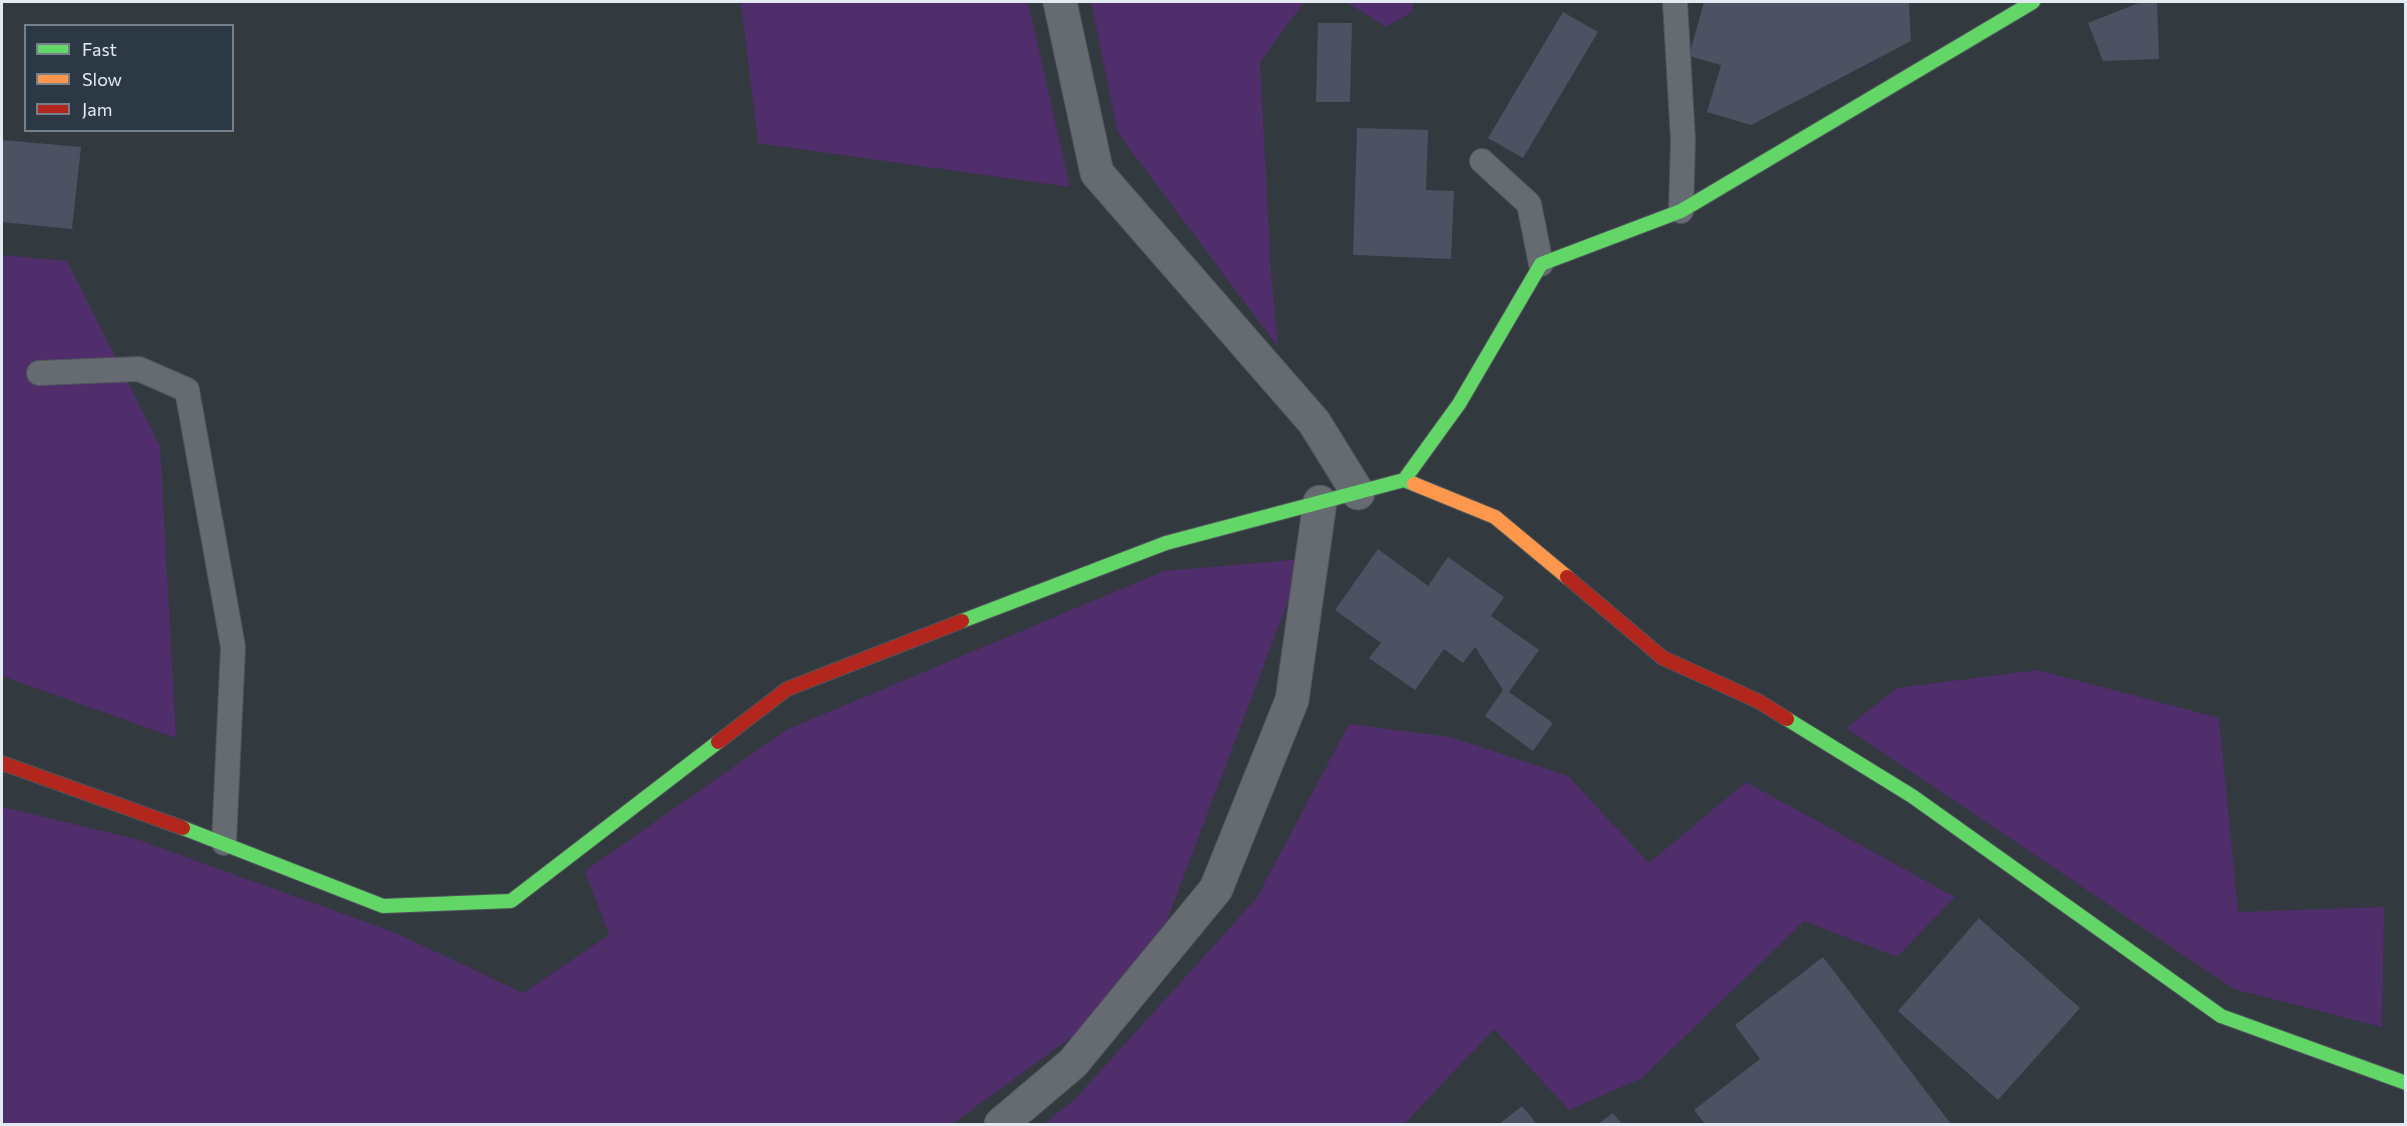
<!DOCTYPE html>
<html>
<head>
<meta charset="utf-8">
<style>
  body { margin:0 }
  #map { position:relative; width:2407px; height:1126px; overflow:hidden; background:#32393f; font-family:Commissioner,sans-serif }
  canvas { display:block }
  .frame { position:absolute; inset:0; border:3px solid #e2eaf2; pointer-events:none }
  .legend { position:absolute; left:24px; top:24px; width:210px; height:108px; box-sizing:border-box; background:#2c3945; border:2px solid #75808a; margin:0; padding:8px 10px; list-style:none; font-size:18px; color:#e2eaf2 }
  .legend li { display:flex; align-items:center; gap:12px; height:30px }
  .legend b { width:30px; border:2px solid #75808a }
</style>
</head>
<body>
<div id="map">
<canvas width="2407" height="1126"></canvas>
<div class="frame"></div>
<ul class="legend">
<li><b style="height:8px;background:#63d668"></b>Fast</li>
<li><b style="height:8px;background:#ff974d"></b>Slow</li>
<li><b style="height:8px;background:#b3261e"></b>Jam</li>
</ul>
</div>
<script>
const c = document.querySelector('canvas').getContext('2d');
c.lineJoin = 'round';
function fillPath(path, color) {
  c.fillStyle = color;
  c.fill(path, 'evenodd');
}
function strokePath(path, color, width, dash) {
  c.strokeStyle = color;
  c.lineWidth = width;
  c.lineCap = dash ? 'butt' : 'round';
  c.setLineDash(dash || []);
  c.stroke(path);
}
fillPath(new Path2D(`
  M741 2H1028L1070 187 758 143Z
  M1091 2H1304L1260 62 1271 274 1278 347 1118 133Z
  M1346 2H1413V11L1386 27Z
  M2 255 67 261 160 446 176 738 2 676Z
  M1304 559 1142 986 952 1124H2V807L136 839 396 933 523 993 609 935 585 871 786 730 1164 571Z
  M2038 670 2219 718 2238 912 2384 907 2382 1027 2234 989 1846 728 1897 688Z
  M1349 724 1450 737 1568 776 1649 863 1746 782 1955 897 1897 957 1804 921 1642 1078 1569 1110 1494 1029 1404 1124H1044L1076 1098 1256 899Z`), '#502e6b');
fillPath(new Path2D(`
  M1704 2H1909L1911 41 1751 125 1707 112 1721 65 1689 56Z
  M2141 2H2157L2159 59 2103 61 2088 23Z
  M1563 12 1598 32 1523 158 1488 138Z
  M1318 23H1352L1350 102H1316Z
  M1357 128 1428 130 1426 190 1454 191 1451 259 1353 255Z
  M2 140 81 147 72 229 2 222Z
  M1378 549 1428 586 1448 557 1504 597 1491 616 1539 650 1509 692 1553 723 1533 751 1485 716 1503 690 1475 647 1463 663 1444 649 1415 690 1369 658 1381 643 1335 610Z
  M1979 918 2080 1008 1998 1100 1898 1011Z
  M1823 957 1951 1124H1705L1694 1110 1760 1059 1735 1025Z
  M1522 1106 1537 1124H1499Z
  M1613 1113 1622 1124H1598Z`), '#4d5162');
const lane = new Path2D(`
  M1675 2 1683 140 1681 211
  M1482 161 1529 204 1541 264
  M39 373 139 369 187 390 233 647 224 843`);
const street = new Path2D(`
  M1060 2 1097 173 1314 422 1358 493
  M1001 1124 1073 1063 1216 889 1292 700 1320 502`);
const fast = new Path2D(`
  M1404 480 1459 404 1541 264 1681 211 2033 2
  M962 621 1166 543 1404 480 1414 484
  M1787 719 1912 796 2221 1016 2406 1083
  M183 828 383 906 511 901 718 742`);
const slow = new Path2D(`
  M1414 484 1495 517 1567 577`);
const jam = new Path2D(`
  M1567 577 1663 658 1758 701 1787 719
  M718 742 787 689 962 621
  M2 763 183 828`);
strokePath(lane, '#4f555b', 26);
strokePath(street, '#4f555b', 35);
strokePath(fast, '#4f555b', 16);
strokePath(slow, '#4f555b', 16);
strokePath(jam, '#4f555b', 16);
strokePath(lane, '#666b71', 24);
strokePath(street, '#666b71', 33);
strokePath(fast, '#63d668', 14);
strokePath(slow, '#ff974d', 14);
strokePath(jam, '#b3261e', 14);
</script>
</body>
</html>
